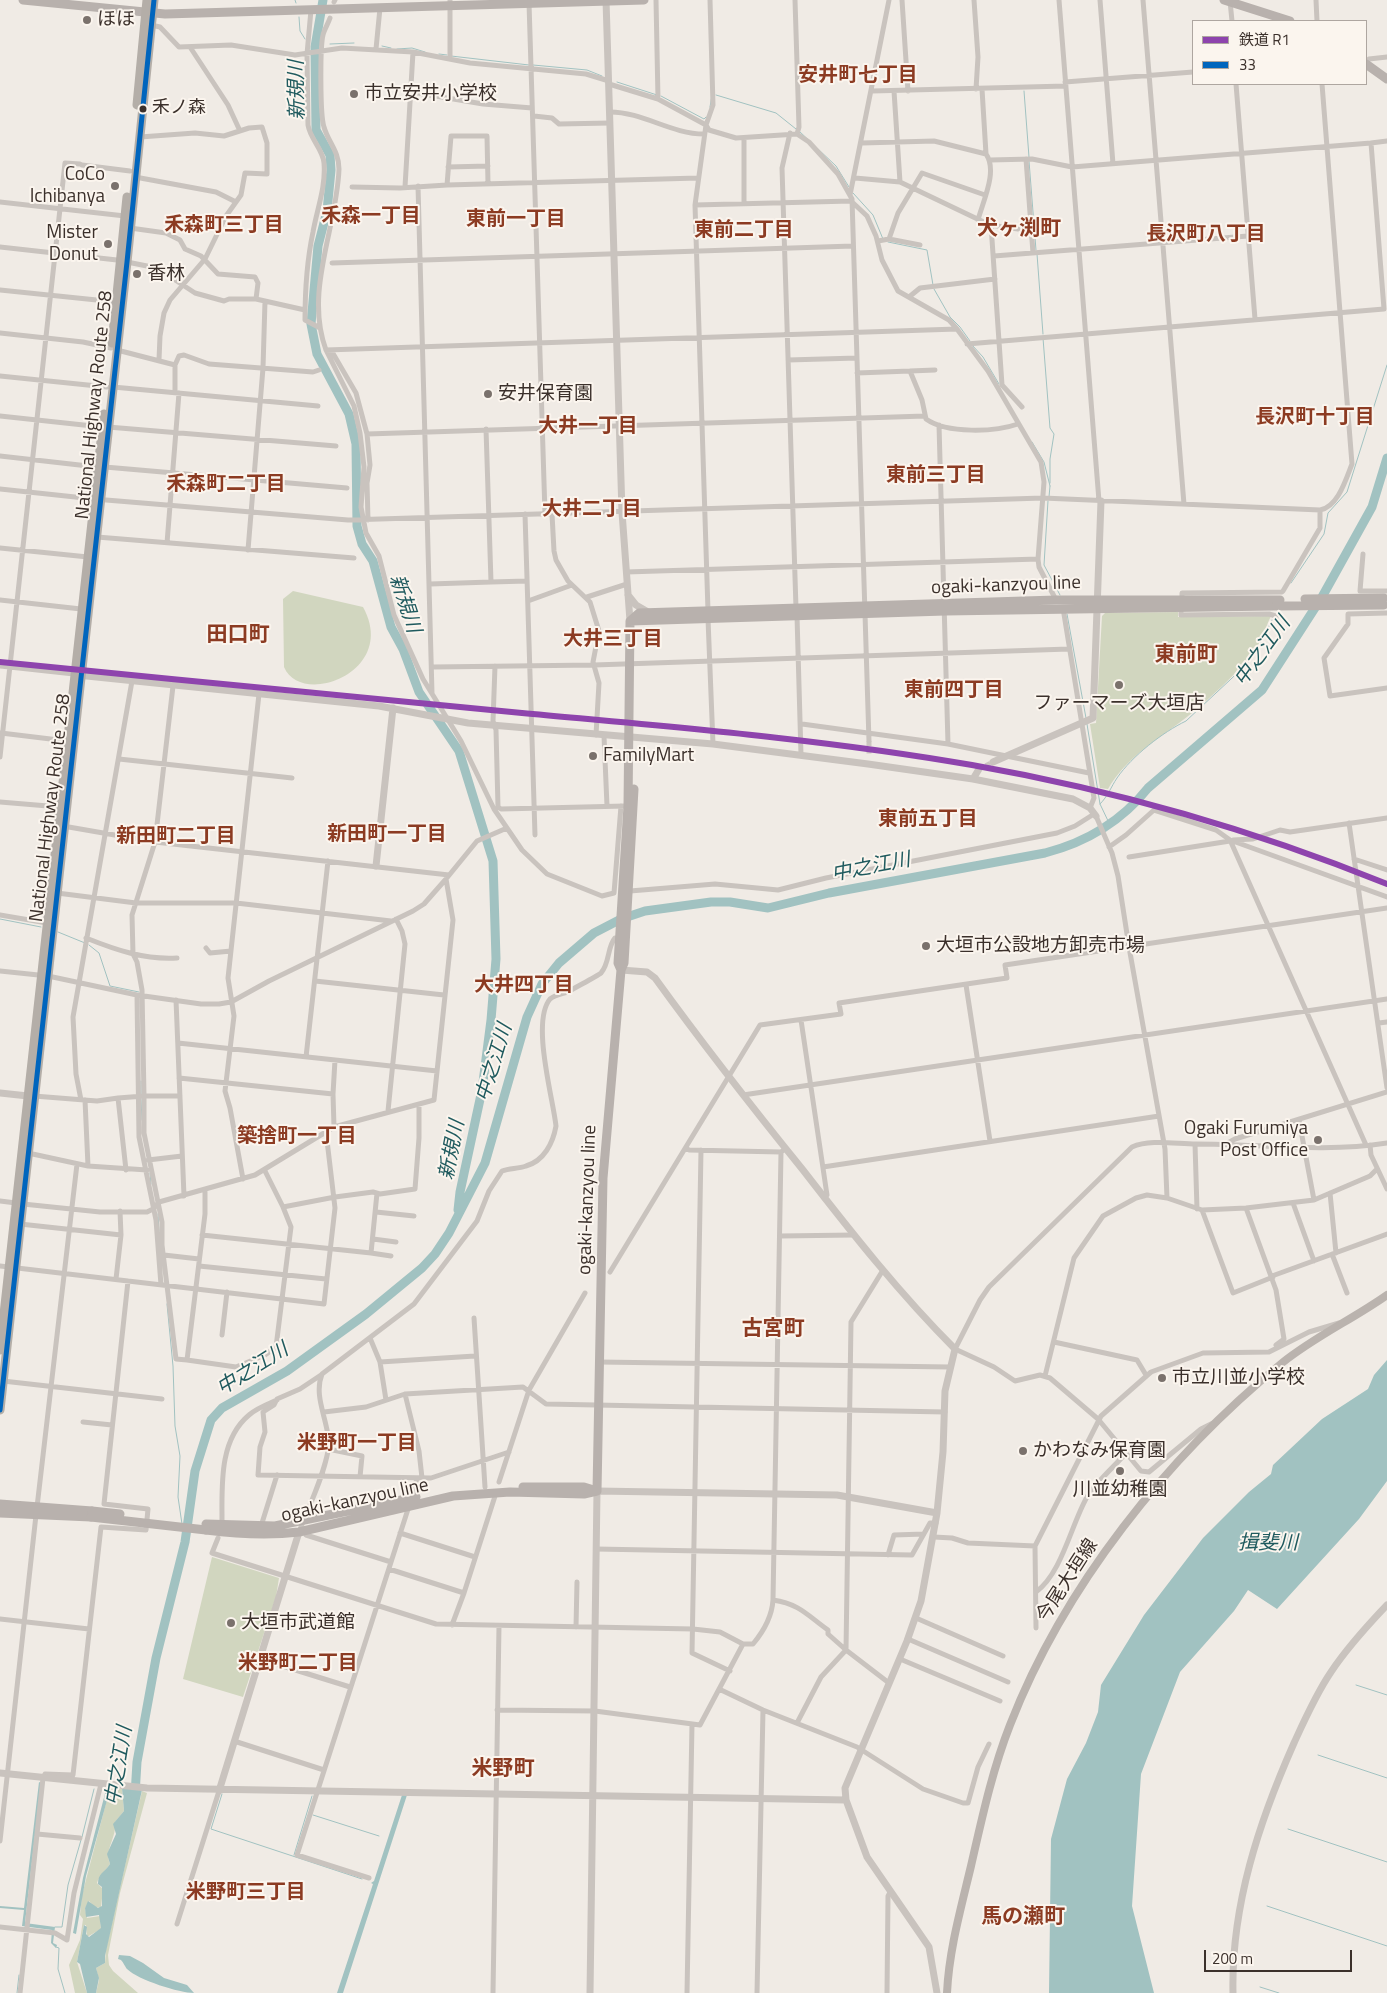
<!DOCTYPE html>
<html>
<head>
<meta charset="utf-8">
<style>
  body { margin:0 }
  #map { position:relative; width:1387px; height:1993px; overflow:hidden; background:#f0ebe5; font-family:"Titillium Web","Noto Sans JP",sans-serif }
  canvas { display:block }
  .legend { position:absolute; left:1192px; top:20px; width:175px; height:65px; box-sizing:border-box; background:#fbf5ee; border:1px solid #aea6a0; margin:0; padding:6px 9px; list-style:none; font-size:15px; color:#3b302b }
  .legend li { display:flex; align-items:center; gap:10px; height:25px }
  .legend b { width:25px; border:1px solid #aea6a0 }
  .scale { position:absolute; left:1204px; top:1950px; width:148px; height:22px; box-sizing:border-box; border:2px solid #3b302b; border-top:0; padding-left:6px; font-size:15px; line-height:18px; white-space:nowrap; color:#3b302b; -webkit-text-stroke:4px #fbf5ee; paint-order:stroke }
</style>
</head>
<body>
<div id="map">
<canvas width="1387" height="1993"></canvas>
<ul class="legend">
<li><b style="height:6px;background:#8e44ad"></b>鉄道 R1</li>
<li><b style="height:6px;background:#0065bd"></b>33</li>
</ul>
<div class="scale">200 m</div>
</div>
<script>
const c = document.querySelector('canvas').getContext('2d');
c.lineJoin = 'round';
function fillPath(path, color) {
  c.fillStyle = color;
  c.fill(path, 'evenodd');
}
function strokePath(path, color, width, dash) {
  c.strokeStyle = color;
  c.lineWidth = width;
  c.lineCap = dash ? 'butt' : 'round';
  c.setLineDash(dash || []);
  c.stroke(path);
}
function label(font, color, halo, rows, align = 'center') {
  c.font = font + ' "Titillium Web","Noto Sans JP",sans-serif';
  c.lineWidth = 4;
  c.setLineDash([]);
  c.textBaseline = 'middle';
  c.strokeStyle = halo;
  c.fillStyle = color;
  for (const [text, x, y, turn = 0] of rows) {
    c.save();
    c.translate(x, y);
    c.rotate((+turn || 0) * Math.PI / 180);
    c.textAlign = isNaN(turn) ? turn : align;
    if (halo) c.strokeText(text, 0, 0);
    c.fillText(text, 0, 0);
    c.restore();
  }
}
fillPath(new Path2D(`
  M293 591 363 607C399 672 301 708 284 667L283 599Z
  M1178 612V617L1271 616C1266 626 1263 638 1257 647 1244 668 1203 705 1183 720 1155 741 1126 758 1108 789L1100 788 1090 724 1096 723 1102 616 1105 613Z
  M212 1557 279 1578 276 1597 243 1697 183 1679Z
  M110 1788 122 1789 124 1811 115 1822C117 1838 104 1849 110 1864L98 1880 97 1883 103 1889 101 1908 94 1907 89 1901 85 1908 87 1918 100 1916 101 1929 87 1937 86 1925H84L77 1962 87 1993H75L69 1965 80 1940 83 1919 80 1915 82 1895Z
  M142 1791 147 1793 120 1893 108 1955 109 1965 113 1971 138 1993H96L99 1980 96 1968 105 1963 106 1949Z`), '#d1d6bf');
fillPath(new Path2D(`
  M1387 1360V1481L1359 1519 1277 1609 1248 1590 1234 1611 1180 1672 1141 1774 1132 1906 1154 1993H1049L1051 1839 1067 1779 1086 1743 1098 1712 1101 1685 1144 1615 1203 1538 1249 1492 1271 1474 1273 1465 1322 1419 1368 1389 1374 1375Z
  M39 1782 41 1783 25 1923 55 1927 53 1943 57 1945 56 1948 51 1943 52 1930 22 1926 24 1910 0 1908V1906L24 1908Z
  M107 1786H111L86 1876 76 1934 73 1933 83 1878Z
  M122 1788 142 1790 105 1956V1963L96 1968 99 1978 96 1993H87L80 1964 77 1962 84 1925 87 1927 86 1934 89 1937 101 1928 99 1915 86 1917 85 1908 88 1901 98 1908 102 1906V1887L98 1884C98 1873 104 1873 110 1864L107 1854 116 1834 113 1824 124 1811Z
  M402 1795H407L343 1993H337L373 1884 371 1883 374 1881Z
  M119 1955 130 1956 143 1963 164 1978 187 1985 194 1993C180 1993 138 1980 127 1969 126 1968 123 1962 121 1960L118 1959Z`), '#a1c2c1');
strokePath(new Path2D(`
  M295 0 296 3
  M299 17 300 31 305 39
  M330 44 354 43
  M382 46 391 48
  M397 49 412 48 425 52
  M439 54 447 55
  M451 56 529 65
  M533 65 587 70 602 76
  M617 82 657 95
  M1024 91 1029 157
  M716 95 776 113 796 129
  M661 96 704 119 706 117
  M710 107 712 95
  M799 131 836 166 849 187
  M1029 161 1036 250
  M853 193 873 215 883 239
  M888 242 927 250 933 285
  M1037 254 1043 334
  M934 289 950 317 960 327 970 341
  M1043 338 1050 428 1054 434 1050 459V483
  M972 345 983 357 999 384
  M1032 442 1044 462 1050 486
  M1049 497 1050 486
  M1048 501 1044 565 1060 595
  M1291 583 1324 534 1328 513 1347 492 1387 365
  M1067 614 1086 718
  M1087 724 1100 804 1110 825
  M1100 804C1108 796 1111 787 1117 778 1132 756 1163 732 1186 721L1246 665 1258 649 1272 620
  M0 919 41 927
  M58 932 85 943
  M89 945 99 953 110 986 139 992
  M141 1081V1095
  M141 1099 142 1120
  M150 1173 151 1184
  M158 1214 159 1231
  M167 1304 173 1366 175 1426 180 1456 178 1497 182 1524
  M183 1531 185 1542
  M1356 1685 1387 1695
  M1318 1755 1387 1778
  M222 1794 211 1829 362 1879
  M313 1815 379 1836
  M1288 1829 1387 1862
  M82 1837 94 1789
  M294 1855 312 1796
  M1267 1906 1387 1946
  M55 1927H62L68 1885 81 1840
  M56 1947 59 1948 58 1969 65 1993
  M1260 1987 1279 1993
  M17 1993 19 1975`), '#a1c2c1', 1);
strokePath(new Path2D(`
  M323 0 315 47 316 130 330 155 331 170 327 211 318 246 311 324 317 354 349 414 356 444 357 526 362 544 373 561 391 627 403 649 419 692 459 751 493 861 496 959 491 1020 482 1090 460 1192 458 1210
  M135 1795 137 1762 156 1658 185 1542 195 1471 211 1420 222 1408 287 1371 366 1314 422 1268 435 1254 449 1233 485 1163 527 1017 542 984 559 963 594 933 621 919 645 911 711 902H730L768 908 829 893 1045 853C1087 842 1121 822 1148 788L1262 690 1322 597 1372 507 1387 458`), '#a1c2c1', 9);
strokePath(new Path2D(`
  M869 741V756
  M979 769 993 762`), '#ccc6c0', 5, [5, 2.5]);
strokePath(new Path2D(`
  M450 0V59
  M656 0 658 99
  M795 0 799 127 797 134
  M902 0 908 91
  M974 0 978 57 976 89
  M1059 0 1099 501
  M1100 0 1113 164
  M1143 0 1184 504
  M1316 0 1317 21
  M1230 1 1232 21
  M334 2 335 0
  M529 3 545 514
  M311 10 307 54 308 125C310 139 323 149 324 163 326 187 317 209 313 232 307 260 305 291 305 320L320 328
  M330 18C328 24 324 30 323 35 320 47 320 116 324 127 328 142 339 151 339 169 337 228 304 291 326 350L957 329
  M151 25 160 27 179 47 231 45 295 55 342 48 413 52 470 63 586 74 609 81
  M190 47 228 105 240 131
  M376 49 380 8
  M1366 63 1369 59 1387 57
  M1065 82 1193 72
  M609 84 658 99 706 125 709 130 736 138 797 134 809 142 838 174 852 199 869 741
  M1236 84 1255 319
  M982 89 986 154
  M872 91 1066 86
  M894 91 900 182
  M412 92 483 104 532 108
  M610 112C643 112 671 134 704 134
  M534 116 552 118 559 124 610 123
  M790 133 782 168 796 608
  M140 137 195 133 224 136 249 128 262 127 267 143V174L245 173 241 195 226 216 205 259 170 300 164 313 160 336 159 360
  M744 138V203
  M862 143 934 141 986 154C998 171 983 201 978 220
  M1371 143 1387 141
  M1026 159 1033 253
  M82 165 130 171
  M448 167 488 166
  M135 177 216 192 236 202
  M855 178 900 182 990 225 1018 229
  M447 185 451 136H487L488 184
  M418 186 432 693
  M352 187 400 188 447 185 698 178
  M405 187 413 52
  M850 195 889 0
  M0 202 125 216
  M695 205 851 201 867 216 876 236 882 260 898 291 949 320 957 329 988 371 1041 462 1044 482 1038 559 1039 567 1056 600
  M991 225 1002 385 1022 407
  M130 228 166 233 180 240 185 249 201 256 218 274 255 277 258 283 256 299
  M889 239 898 213 922 173 985 195
  M878 241 889 239 920 245
  M0 247 117 260 147 266 160 270 195 293 224 301 229 299H256L305 310
  M994 256 1248 236
  M332 263 853 246
  M0 290 116 302
  M909 297 920 288 995 279
  M0 333 83 342 111 348
  M967 344 1384 309 1371 143 1072 167 1032 159 990 160
  M117 350 175 365V392
  M326 350 354 406 360 433 364 467 361 507 366 533 379 556 394 615 423 679 461 741 494 809 522 850 547 874 602 896 614 893 621 806
  M331 350 356 393 367 434 370 465 367 483 368 520
  M788 360 857 358
  M175 365 179 356 184 355 209 364 313 372 319 370
  M910 371 935 370
  M857 373 910 371 922 400 926 419C947 434 995 432 1018 424
  M0 376 107 387
  M113 387 318 406
  M0 416 102 427
  M939 425 948 744
  M108 427 336 446
  M486 429 491 582 527 581
  M367 434 925 416
  M0 456 97 467
  M105 467 347 488
  M0 489 94 499 348 520 1043 498 1320 510V528L1283 591
  M1320 510C1338 507 1346 479 1352 464L1322 84
  M525 514 535 835
  M552 514 554 551 556 560 568 581 590 602 599 631 593 662 599 683 596 735
  M97 537 354 558
  M167 543 179 393
  M0 548 88 557
  M248 550 263 368 265 301
  M1363 554 1360 591H1387
  M626 572 1038 559
  M430 584 491 582
  M587 597 627 584
  M0 600 81 609
  M1182 600V593L1282 592
  M528 601 572 585
  M1181 607V615L1269 614 1276 616V619
  M1063 608 1094 798 1090 808
  M708 611 695 205 706 125 713 105 710 0
  M1387 613 1348 614V624L1324 658 1330 696 1387 688
  M797 616 801 755
  M708 619 713 744
  M0 666 74 674
  M495 666 493 721 496 730 498 807 501 809 625 806
  M433 667 594 665 1069 649
  M802 724 948 744 1089 773
  M1 733 67 741
  M604 736 607 806
  M0 757 65 163 80 164
  M119 759 292 778
  M0 802 60 807
  M1096 816 1112 853 1118 876 1129 947 1165 1149 1167 1198
  M1349 823 1387 1088
  M63 826 155 842 449 875
  M1230 840 1366 1145
  M1233 840 1253 839 1280 830 1290 832 1387 818
  M1109 847 1126 835 1154 810 1216 830 1230 840 1387 897
  M1129 857 1230 841
  M1354 859 1387 870
  M630 891 715 884 778 890 826 878 1057 833 1075 826 1094 814
  M57 893 136 903H236L391 921
  M0 915 47 923
  M86 938C116 950 145 960 177 958
  M206 948 210 953 231 951
  M0 971 48 976 137 995 201 1004H219L231 1002 269 981 413 911 424 904 446 879 477 841 507 828
  M315 981 444 995
  M966 985 990 1141
  M137 995 139 1137 156 1220 161 1285
  M176 1000 184 1196
  M801 1020 827 1195 824 1198
  M1379 1023 1387 1022
  M178 1043 437 1071
  M306 1057 328 861
  M179 1078 333 1094
  M743 1095 1387 999
  M34 1096 97 1101 118 1098 126 1170
  M180 1096H144V1133L162 1222V1245L176 1359 187 1360 205 1214V1191
  M118 1098 144 1096 142 990 137 962 133 954 132 915 155 842 173 686
  M81 1100 76 1074 73 1017 132 681
  M85 1100 88 1166
  M388 1111 405 944 402 931 396 919
  M1299 1120 1314 1200
  M334 1127 333 1094 335 1060
  M1195 1144 1197 1209
  M1226 1144 1235 1139 1387 1092
  M1370 1145 1371 1155 1387 1189
  M686 1148 689 1150 781 1152
  M701 1150 692 1653 730 1671
  M28 1153 88 1166 147 1170
  M148 1160 182 1156
  M823 1167 1159 1116
  M265 1171 283 1207 335 1197 373 1192 380 1194 415 1189 419 1138V1105
  M243 1179 230 1108 225 1091 234 1016 228 978 259 694
  M377 1193 371 1253 391 1256
  M1330 1193 1336 1253
  M0 1201 16 1203
  M1293 1203 1314 1261
  M23 1204 100 1212H147L153 1209 159 1202 255 1175 334 1127 434 1100 453 920 446 879
  M1246 1208 1276 1290 1284 1339 1276 1345
  M1202 1210 1233 1293 1273 1277
  M376 1212 414 1216
  M20 1224 121 1235
  M202 1235 371 1253
  M780 1236 854 1235
  M373 1239 396 1242
  M1332 1254 1347 1293
  M164 1255 199 1259
  M0 1266 324 1304 335 1208 326 1132
  M199 1266 326 1279
  M883 1270 851 1322 846 1650 889 1683
  M610 1272 760 1025 841 1014 839 1003 1007 978 1005 965 1387 908
  M1272 1276 1387 1234
  M116 1279 121 1235 120 1211
  M474 1318 485 1487
  M222 1335 227 1292
  M370 1338 380 1362 386 1400
  M1054 1342 1137 1360 1146 1375
  M187 1360 236 1367 265 1355 276 1347 291 1227 283 1207
  M380 1362 475 1356
  M599 1362 950 1367
  M321 1375 300 1389 277 1399 274 1405 263 1412 265 1432 260 1447 258 1475 431 1478 509 1452
  M1045 1376 1074 1258 1103 1216 1136 1198 1147 1195 1167 1198 1202 1210 1246 1208 1314 1200 1370 1176 1377 1169
  M3 1381 162 1399
  M405 1394 419 1451 422 1478
  M324 1412 366 1407 405 1394 523 1387 546 1404 945 1412
  M83 1422 112 1425
  M1213 1423 1201 1429 1149 1472 1141 1471 1098 1419 1050 1378 1040 1375 1015 1381 994 1367 955 1349 980 1300 989 1287 1132 1147C1150 1139 1176 1144 1196 1144 1260 1144 1324 1153 1387 1143
  M328 1449 362 1456 360 1477
  M499 1482 529 1390 585 1293
  M412 1498 417 1478
  M37 1507 77 1164
  M222 1520C222 1485 219 1440 249 1415 257 1408 268 1404 277 1400
  M262 1523 277 1475
  M299 1532C309 1506 323 1478 328 1451 332 1425 312 1399 322 1374L414 1304 477 1221 489 1191 502 1171C510 1168 518 1169 526 1166 544 1161 553 1143 556 1126 553 1098 531 1022 550 999 555 995 562 994 568 992 574 988 596 977 601 973 610 963 607 947 615 938H620
  M400 1533 475 1557
  M306 1535 391 1562
  M934 1537 952 1538 968 1543 1035 1546
  M218 1538 212 1553 436 1624 693 1629 720 1632 743 1644 700 1725 595 1711 497 1710
  M596 1549 912 1555 930 1523H936
  M888 1555 894 1535 924 1534
  M389 1569 464 1593 496 1493
  M1036 1592C1062 1573 1071 1525 1087 1497 1097 1481 1114 1467 1126 1453
  M773 1600C800 1604 808 1616 828 1630V1634L846 1650 821 1677 797 1723
  M916 1618 1003 1656
  M0 1619 89 1629
  M452 1625 464 1593
  M576 1627 577 1582
  M1036 1628 1035 1546 1101 1416 1151 1372 1203 1353 1269 1352 1309 1332 1339 1323
  M908 1639 1008 1682
  M743 1644H753C763 1632 772 1616 773 1600L781 1152 785 1149
  M260 1659 350 1687
  M900 1659 1000 1701
  M719 1689 763 1710 857 1747 923 1789 963 1803H968L978 1767 989 1744
  M234 1741 324 1770
  M37 1834 80 1838
  M0 1841 36 1515
  M369 1878 297 1855 409 1506
  M177 1924 219 1791
  M0 1927 55 1933 67 1940 74 1893 101 1784
  M20 1993 43 1778 45 1774 73 1775 101 1527 146 1530 148 1509 104 1504 128 1281
  M493 1993 499 1626
  M687 1993 692 1724
  M757 1993 763 1710
  M887 1993 888 1896 890 1892`), '#c9c3be', 5);
strokePath(new Path2D(`
  M606 0 622 512 630 621
  M628 595 636 605 648 612
  M77 675 379 706 468 723 713 744 868 764 973 779 1073 799 1090 808 1096 816
  M993 762 1093 718 1101 501
  M973 779 979 769
  M376 866 393 708
  M621 970 647 972 655 978C702 1043 752 1107 803 1170 851 1232 900 1294 955 1349L945 1391 943 1452 937 1513 921 1601 907 1641 845 1788 846 1800 867 1857 929 1947 937 1993
  M0 1093 28 1096
  M0 1773 147 1788 846 1800
  M219 1791 299 1532
  M590 1993 597 1491 837 1495 937 1513
  M1233 1993C1231 1906 1259 1822 1294 1743 1305 1719 1316 1694 1331 1672 1347 1648 1367 1626 1387 1605`), '#c9c3be', 7);
strokePath(new Path2D(`
  M947 1993C949 1950 961 1908 971 1866 982 1818 992 1771 1010 1725 1064 1586 1167 1457 1282 1363 1314 1337 1353 1319 1387 1295`), '#bab3ae', 8);
strokePath(new Path2D(`
  M23 0 165 14 644 0
  M1224 0 1290 21
  M1366 64 1387 79
  M630 621 945 611 1273 606
  M621 970 618 963 628 806 630 621 639 613 1056 600H1280
  M523 1487H584L597 1491
  M597 1491 603 1178 621 970 624 963 634 789
  M0 1504 92 1511
  M0 1513 91 1517
  M206 1524 275 1526 416 1497
  M206 1530C237 1534 267 1536 299 1532L453 1496 510 1492 584 1494 597 1491`), '#b8b1ad', 9);
strokePath(new Path2D(`
  M137 105 147 0
  M112 343 127 197
  M0 1350 104 414
  M0 1410 127 262 154 0`), '#b4aea8', 9);
strokePath(new Path2D(`
  M1305 599 1384 598
  M1276 606 1384 605
  M92 1511 120 1514
  M91 1517 206 1530`), '#b8b1ad', 9);
strokePath(new Path2D(`
  M0 1410 127 262 154 0`), '#0065bd', 5);
strokePath(new Path2D(`
  M0 662C174 679 348 697 522 713 672 727 823 739 972 765 1114 790 1254 830 1387 884`), '#8e44ad', 6);
for (const [x, y, r, color] of [
  [87,20,5,"#7a716c"],
  [354,94,5,"#7a716c"],
  [143,109,4.5,"#3b302b"],
  [115,186,5,"#7a716c"],
  [108,244,5,"#7a716c"],
  [137,274,5,"#7a716c"],
  [488,394,5,"#7a716c"],
  [1119,685,5,"#7a716c"],
  [593,756,5,"#7a716c"],
  [926,946,5,"#7a716c"],
  [1318,1140,5,"#7a716c"],
  [1162,1378,5,"#7a716c"],
  [1023,1451,5,"#7a716c"],
  [1120,1471,5,"#7a716c"],
  [231,1623,5,"#7a716c"]
]) {
  const dot = new Path2D();
  dot.arc(x, y, r, 0, 2 * Math.PI);
  c.fillStyle = color;
  c.fill(dot);
  strokePath(dot, '#fbf5ee', 2);
}
label('18px', '#3b302b', '#fbf5ee', [
  ["禾ノ森",152,109]
], 'left');
label('19px', '#3b302b', '#fbf5ee', [
  ["ほほ",97,20],
  ["市立安井小学校",364,94],
  ["CoCo",105,175,"right"],
  ["Ichibanya",105,197,"right"],
  ["Mister",98,233,"right"],
  ["Donut",98,255,"right"],
  ["香林",147,274],
  ["安井保育園",498,394],
  ["ファーマーズ大垣店",1119,704,"center"],
  ["FamilyMart",603,756],
  ["大垣市公設地方卸売市場",936,946],
  ["Ogaki Furumiya",1308,1129,"right"],
  ["Post Office",1308,1151,"right"],
  ["市立川並小学校",1172,1378],
  ["かわなみ保育園",1033,1451],
  ["川並幼稚園",1120,1490,"center"],
  ["大垣市武道館",241,1623]
], 'left');
label('19px', '#3b302b', '#fbf5ee', [
  ["National Highway Route 258",95,405,-84],
  ["ogaki-kanzyou line",1006,586,-2],
  ["National Highway Route 258",51,808,-83],
  ["ogaki-kanzyou line",588,1200,-88],
  ["ogaki-kanzyou line",355,1501,-12],
  ["今尾大垣線",1068,1581,-57]
]);
label('bold 20px', '#8c3b22', '#fbf5ee', [
  ["安井町七丁目",858,76],
  ["禾森一丁目",371,217],
  ["東前一丁目",516,220],
  ["禾森町三丁目",224,226],
  ["東前二丁目",744,231],
  ["長沢町八丁目",1206,235],
  ["長沢町十丁目",1315,418],
  ["大井一丁目",588,427],
  ["東前三丁目",936,476],
  ["禾森町二丁目",226,485],
  ["大井二丁目",592,510],
  ["大井三丁目",613,640],
  ["東前四丁目",954,691],
  ["東前五丁目",928,820],
  ["新田町一丁目",387,835],
  ["新田町二丁目",176,837],
  ["大井四丁目",524,986],
  ["築捨町一丁目",297,1137],
  ["米野町一丁目",357,1444],
  ["米野町二丁目",298,1664],
  ["米野町三丁目",246,1893]
]);
label('italic 20px', '#1f5a5e', '#fbf5ee', [
  ["新規川",298,90,-91],
  ["新規川",404,604,72],
  ["中之江川",1263,652,-54],
  ["中之江川",871,868,-11],
  ["中之江川",495,1063,-73],
  ["新規川",453,1150,-79],
  ["中之江川",253,1370,-32],
  ["揖斐川",1268,1544],
  ["中之江川",120,1766,-81]
]);
label('bold 21px', '#8c3b22', '#fbf5ee', [
  ["犬ヶ渕町",1019,230],
  ["田口町",238,636],
  ["東前町",1186,656],
  ["古宮町",773,1330],
  ["米野町",503,1770],
  ["馬の瀬町",1023,1918]
]);
</script>
</body>
</html>
